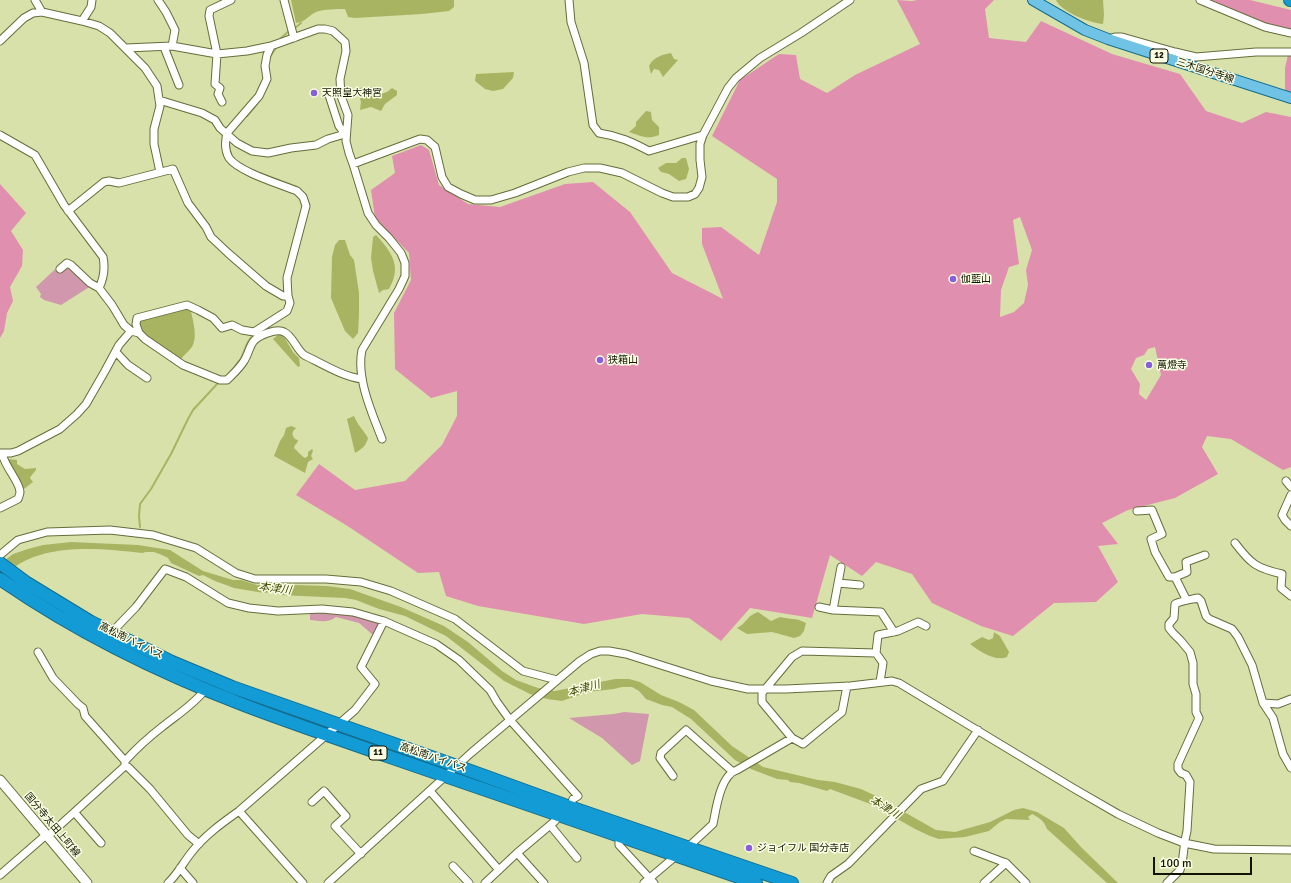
<!DOCTYPE html>
<html>
<head>
<meta charset="utf-8">
<style>
  body { margin:0 }
  #map { position:relative; width:1291px; height:883px; overflow:hidden; background:#d8e1aa; font-family:Signika,sans-serif }
  canvas { display:block }
  .scale { position:absolute; left:1153px; top:857px; width:99px; height:18px; box-sizing:border-box; border:2px solid #131503; border-top:0; padding-left:5px; font-size:12px; line-height:14px; white-space:nowrap; color:#131503; -webkit-text-stroke:3px #faffe3; paint-order:stroke }
</style>
</head>
<body>
<div id="map">
<canvas width="1291" height="883"></canvas>
<div class="scale">100 m</div>
</div>
<script>
const c = document.querySelector('canvas').getContext('2d');
c.lineJoin = 'round';
function fillPath(path, color) {
  c.fillStyle = color;
  c.fill(path, 'evenodd');
}
function strokePath(path, color, width, dash) {
  c.strokeStyle = color;
  c.lineWidth = width;
  c.lineCap = dash ? 'butt' : 'round';
  c.setLineDash(dash || []);
  c.stroke(path);
}
function label(font, color, halo, rows, align = 'center') {
  c.font = font + ' Signika,"Noto Sans JP",sans-serif';
  c.lineWidth = 3;
  c.setLineDash([]);
  c.textBaseline = 'middle';
  c.strokeStyle = halo;
  c.fillStyle = color;
  for (const [text, x, y, turn = 0] of rows) {
    c.save();
    c.translate(x, y);
    c.rotate((+turn || 0) * Math.PI / 180);
    c.textAlign = isNaN(turn) ? turn : align;
    if (halo) c.strokeText(text, 0, 0);
    c.fillText(text, 0, 0);
    c.restore();
  }
}
fillPath(new Path2D(`
  M65 260 91 286 61 305 44 300 40 297 41 294 36 287Z
  M310 612H344L382 622 373 635 359 623 336 617C329 623 319 621 310 620Z
  M624 712 649 714 640 761 632 765 602 738 569 718 614 714Z`), '#d197ac');
fillPath(new Path2D(`
  M897 0C904 0 911 2 917 0H994L985 9 989 38 1026 42 1041 21 1112 54 1180 74 1206 111 1242 123 1266 112 1291 117V467L1283 470 1231 439 1207 436 1202 447 1218 474 1175 498 1128 510 1102 523 1118 544 1098 546 1118 582 1096 602 1054 603 1013 636 981 626 932 603 912 574 876 562 862 576 830 555 812 618 750 608 721 641 689 618 642 614 584 624 478 606 446 596 439 572 418 573 346 525 296 495 319 464 355 490 405 481 442 445 457 416V391L431 398 395 369 394 313 411 280 409 253 375 218 371 190 395 173 392 156 421 145 429 150 439 185 468 204 500 207 565 184 593 182 630 212 672 273 723 299 702 244V228L721 227 759 255 777 202V179L712 136 740 80 779 54 796 55 800 79 827 93 855 75 920 44ZM1020 217 1032 250 1026 270 1028 285 1024 303 1014 312 1000 317 1001 290 1009 267 1019 264 1013 220ZM1155 347 1161 375 1146 400 1139 394 1140 384 1131 369 1136 358 1144 355 1148 349Z
  M1208 0H1250L1291 10V30L1262 22Z
  M1288 55 1291 56V93L1285 90V68Z
  M0 184 26 213 11 231 23 250 22 266 10 287 13 301 7 313 4 331 0 338Z`), '#e18faf');
fillPath(new Path2D(`
  M291 0H454V7L449 11 422 14 355 18 348 17 345 9C336 9 324 9 316 12 308 16 305 22 296 23Z
  M1056 0H1103L1104 15 1103 24C1091 23 1061 12 1056 0Z
  M671 53 674 59 678 60 663 77 659 70 654 69 651 74 649 66C653 57 662 55 671 53Z
  M514 72 513 78 503 89 493 91 485 89 475 81 476 74Z
  M372 87 381 94 387 92 392 88 397 91V95L385 104 381 111 371 107 360 110 361 102 357 88Z
  M646 111 651 112 652 120 659 127V135C647 140 641 136 629 132L636 126V122Z
  M682 158H686L689 169 686 179 679 181 669 174 661 172 658 168 666 163H676Z
  M376 235C386 246 399 260 394 277 393 281 391 285 389 289L383 290 379 293 373 271 371 258 373 237Z
  M339 240H345L350 255 354 260 359 293V315L358 333 353 339 345 331 331 298 332 257 335 245Z
  M187 309 191 311C193 322 198 337 192 347 189 351 184 355 181 359L146 336 144 333 140 324 141 321Z
  M281 334 284 337 293 352 299 358 300 366 298 367 273 339 278 335Z
  M354 416C357 424 364 431 368 438 366 446 362 449 355 453L347 419Z
  M291 426 296 428C292 432 291 434 295 439L298 440 297 443 295 445 294 448C298 451 300 455 305 458L308 456V452L312 449 313 451 311 456 313 459 308 462 305 473 274 456 280 441 284 435 286 428Z
  M9 459 17 460V464L25 469 36 468V470L31 476 30 478 33 482 24 489 9 463Z
  M71 542 138 545 170 550 203 571 233 580H241L257 585 283 587 295 585 327 586 350 589 401 607 444 626 468 642 502 671 516 680 538 688 555 691 615 679H629L640 682 661 695 679 702 694 710 732 746 763 767 818 780 835 782 861 789 876 796 936 830 955 832 990 822 1014 810 1023 808 1037 812 1064 828 1081 847 1118 883H1107L1047 829C1044 821 1040 818 1032 814L1028 817 1030 820 1006 819 1000 822 989 831 965 837 939 839 930 836 915 829 873 805 830 789 827 791 799 783 790 782 788 780 777 779 751 769 735 760 691 719 672 707 662 705 646 699 639 691 632 687H622L614 689 588 692 562 701 547 699 530 694 504 681 446 636 405 616 379 609 356 600 345 598 280 595 277 591 264 593 234 588 215 581 203 575 199 576 171 563 168 558 162 555 154 552H146L142 553C96 548 34 541 0 580V564L13 554 28 549 43 545Z
  M758 612 771 621 780 617C791 620 795 617 806 623L804 631 800 636 794 638 772 632 747 634 737 628C747 623 746 616 758 612Z
  M994 632 1000 636 1009 652 1007 657C995 662 979 651 970 644L982 637 989 640 993 638Z`), '#a9b462');
strokePath(new Path2D(`
  M295 28 301 23
  M280 39 290 30
  M270 57 276 48
  M247 116 257 104
  M260 173 297 187
  M234 368C236 365 238 362 240 360 245 352 246 339 255 335
  M140 527 139 516 140 504 151 489 171 454 188 419 193 410 218 383`), '#a9b462', 2);
const street = new Path2D(`
  M35 0 42 12
  M158 0 166 12 175 30 172 46
  M284 0 294 38
  M569 0 571 22 584 63 593 125 599 133C619 136 632 142 649 151L703 135
  M1200 0 1265 27 1291 33
  M82 21 91 7 92 0
  M1109 39 1115 37H1122L1175 52 1196 57 1256 52H1291
  M0 41 24 18 33 13 42 12 82 21 99 26 110 33 145 68 157 86 160 106 154 129V144L160 172
  M271 46 318 29H325L333 31 345 42 346 51 340 79 341 96 348 115 346 141 349 153 353 164 420 139 427 140 435 147 442 177 448 187 461 194 475 200H491L515 193 568 172 584 168H600L622 173 662 193 673 197H688L695 194 699 188 702 177 700 160V144L703 135 728 88 736 78 760 58 801 33 850 0
  M164 47 179 85
  M126 48 172 46 217 54 247 51 271 46 267 55 265 66 267 79 259 96 227 133C225 141 225 151 229 158 239 172 280 184 297 191L303 197 306 206 287 278 288 296 290 303 287 311 254 332 242 330 232 325 222 328 213 318 198 310 187 305 137 318 136 324 139 333
  M159 100 202 113 215 120 220 128 237 143 252 151 268 153 291 148 316 145 328 139 345 134 339 126 328 92
  M222 102 218 94 220 88 215 84 217 54 209 16 210 10 231 0
  M0 135 35 155 64 205 103 257C105 267 104 278 99 288L112 305 124 325 131 331 139 333 145 339 183 365 220 380H227C233 374 239 369 244 361 248 355 249 348 253 342 258 335 277 328 284 332 293 336 296 349 304 355 321 363 343 377 362 379
  M353 164 368 213 376 225 389 238 401 253 405 263V276L399 289 362 350C356 378 372 413 382 439
  M68 211 104 182 109 181 119 183 173 169 188 203 206 227 211 237 228 253 266 286 283 296H288
  M60 269 67 263 71 265 90 283 99 288
  M116 352 128 365 147 378
  M0 453H11L18 451 60 429 77 414 86 404 105 371 119 345 131 331
  M1286 481 1291 487
  M1291 495 1282 515 1285 520 1291 526
  M0 508 18 499C19 496 20 494 20 492 20 482 4 466 2 453
  M1137 511 1152 510 1162 534 1151 539 1155 552 1169 577H1175L1186 599
  M1235 543C1251 564 1256 568 1282 574L1281 588 1291 596
  M0 555 18 540 47 532 110 530 153 535 196 548 236 573 255 579H326L361 582 391 591 455 619 523 671 557 680
  M1175 577 1187 572 1186 562 1205 555
  M838 583 860 585
  M819 607 833 610 881 612 894 632
  M833 610 841 567
  M112 632 136 607 165 569 186 577 228 603 249 608 278 611 322 609 353 612 384 621 436 644 459 660 490 690 497 702 510 720 578 796 573 799 570 807
  M38 652 53 678 78 704 83 708 85 716 125 761
  M876 653 878 635 898 631 918 622 926 626
  M1263 703 1278 704 1291 699
  M792 738 762 702V693L792 657 802 651 876 653 883 663 880 682
  M125 766 128 767 150 789 188 835 199 844
  M673 776 660 758 661 753 686 730 733 772
  M430 791 499 870
  M312 802 324 791 346 816 335 826 361 854
  M239 811 303 883
  M75 813 101 843
  M550 825 577 858
  M619 836V845L654 883
  M47 837 125 766V761C136 749 149 737 162 727 177 715 193 705 205 690
  M686 849 713 824C716 810 720 775 737 770L792 738 803 744 842 712 847 686
  M974 851 1006 863 984 883
  M517 853 544 883
  M1006 863 1026 883
  M453 866 469 883
  M180 868 193 883
  M0 875 46 835
  M168 883C177 875 183 863 191 853 204 836 222 823 239 811L355 710 375 684 361 667 384 621
  M328 883 471 753 580 661 591 654 600 651H609L626 654 711 681 748 689H786L850 686 892 681 899 683 1073 788 1118 814 1158 833 1184 843 1214 849 1291 850
  M485 883 517 853 555 821 559 816
  M644 883 677 855
  M827 883 831 876 848 864 921 789 943 781 978 730
  M1167 883 1180 870 1182 864 1185 840 1187 831 1190 782 1186 775 1181 773 1178 769V764L1199 718 1196 712V694L1193 684V663L1190 652 1181 641 1173 633 1169 628V624L1174 618 1175 604C1183 600 1189 600 1198 598L1201 601 1206 616 1209 619 1232 629 1238 637 1252 665 1263 703 1273 718 1283 754 1291 768`);
const secondary = new Path2D(`
  M0 780 87 883`);
const primary = new Path2D(`
  M1033 0 1085 30 1108 39 1291 98`);
const highway = new Path2D(`
  M1290 0H1291
  M0 563 27 583 91 622 172 662 232 687 457 766 570 807 792 883
  M0 579C75 631 158 672 244 705 291 723 339 739 387 756 510 799 633 840 756 883`);
strokePath(street, '#666d3b', 9);
strokePath(secondary, '#666d3b', 11);
strokePath(primary, '#136c8c', 12);
strokePath(highway, '#136c8c', 14);
strokePath(street, '#fff', 7);
strokePath(secondary, '#fff', 9);
strokePath(primary, '#71c3e6', 10);
strokePath(highway, '#139bd5', 12);
for (const [x, y, r, color] of [
  [314,93,4,"#875fda"],
  [953,279,4,"#875fda"],
  [600,360,4,"#875fda"],
  [1149,365,4,"#875fda"],
  [749,848,4,"#875fda"]
]) {
  const dot = new Path2D();
  dot.arc(x, y, r, 0, 2 * Math.PI);
  c.fillStyle = color;
  c.fill(dot);
  strokePath(dot, '#faffe3', 1.5);
}
for (const [x, y, w] of [
  [1159,56,18],
  [378,753,18]
]) {
  const box = new Path2D();
  box.roundRect(x - w / 2, y - 7, w, 14, 3);
  c.fillStyle = '#faffe3';
  c.fill(box);
  strokePath(box, '#131503', 1);
}
label('bold 9px', '#131503', null, [
  ["12",1159,56],
  ["11",378,753]
]);
label('10px', '#131503', '#faffe3', [
  ["三木国分寺線",1205,71,18],
  ["高松南バイパス",131,641,26],
  ["高松南バイパス",433,758,19],
  ["国分寺太田上町線",52,825,50]
]);
label('10px', '#131503', '#faffe3', [
  ["天照皇大神宮",322,93],
  ["伽藍山",961,279],
  ["狭箱山",608,360],
  ["萬燈寺",1157,365],
  ["ジョイフル 国分寺店",757,848]
], 'left');
label('italic 11px', '#404605', '#faffe3', [
  ["本津川",275,589,7],
  ["本津川",584,689,-16],
  ["本津川",885,808,32]
]);
</script>
</body>
</html>
